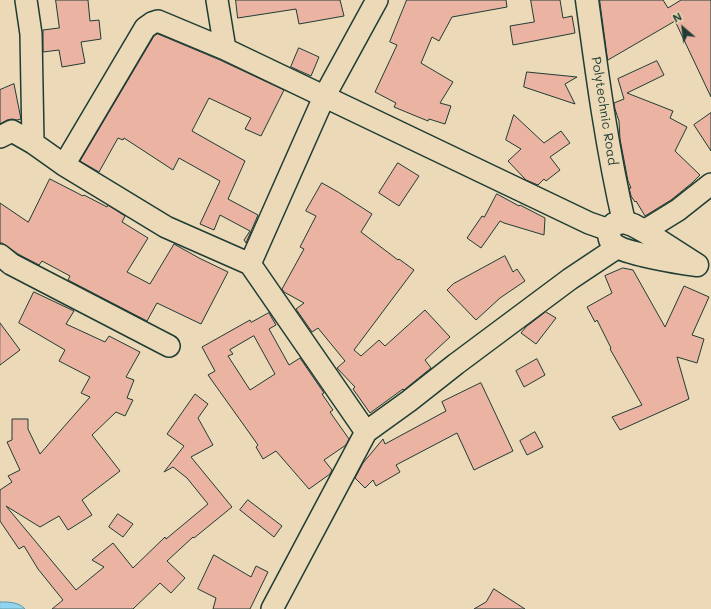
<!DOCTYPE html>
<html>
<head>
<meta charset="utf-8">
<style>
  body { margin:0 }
  #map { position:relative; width:711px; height:609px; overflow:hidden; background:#ebd9b7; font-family:Mali,sans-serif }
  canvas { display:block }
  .north { position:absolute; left:663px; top:8px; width:40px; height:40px; -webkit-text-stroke:3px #ebd9b7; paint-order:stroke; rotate:332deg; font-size:11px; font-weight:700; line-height:16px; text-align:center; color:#1f3d34 }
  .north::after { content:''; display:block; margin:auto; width:14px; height:18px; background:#1f3d34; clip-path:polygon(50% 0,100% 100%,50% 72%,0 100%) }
</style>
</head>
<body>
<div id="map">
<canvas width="711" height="609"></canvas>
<div class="north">N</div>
</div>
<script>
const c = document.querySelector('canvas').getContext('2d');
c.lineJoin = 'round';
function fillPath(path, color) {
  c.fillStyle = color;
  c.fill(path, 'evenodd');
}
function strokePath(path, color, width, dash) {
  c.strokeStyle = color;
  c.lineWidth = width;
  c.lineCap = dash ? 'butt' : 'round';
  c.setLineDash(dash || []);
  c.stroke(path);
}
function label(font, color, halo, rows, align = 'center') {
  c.font = font + ' Mali,sans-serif';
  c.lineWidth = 3;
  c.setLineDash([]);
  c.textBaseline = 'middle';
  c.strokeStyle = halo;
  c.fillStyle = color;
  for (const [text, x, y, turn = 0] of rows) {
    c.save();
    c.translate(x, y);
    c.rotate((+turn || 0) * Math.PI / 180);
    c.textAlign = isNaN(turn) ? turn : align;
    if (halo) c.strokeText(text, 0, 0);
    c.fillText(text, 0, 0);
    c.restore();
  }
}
const water = new Path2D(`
  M0 602C9 602 19 602 25 609H0Z`);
fillPath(water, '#8fd5f0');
strokePath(water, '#6298a5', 1);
const building = new Path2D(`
  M56 0H88L90 21 99 20 101 39 81 42 85 63 62 67 59 50 43 52V30L59 28Z
  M236 0H340L344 16 299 24 296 9 238 18Z
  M407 0H506L507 7 452 17 439 41 432 37 421 63 453 82 440 103 451 106 445 124 429 119 428 121 394 107 396 103 375 92 397 45 390 42Z
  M531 0H560L563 18 572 16 575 33 513 45 510 26 534 22Z
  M600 0H663L668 8 681 0H711V97L675 21 608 60Z
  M158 34 220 60 284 90 261 136 245 129 251 118 209 98 192 131 245 161 228 199 258 215 246 243 244 240 250 231 220 215 214 230 200 224 220 181 179 158 173 170 124 138 123 140 118 138 99 172 80 161 154 36Z
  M299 48 319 57 311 76 291 67Z
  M657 61 664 75 627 93 673 111 670 118 687 127 675 151 700 175 692 183 671 200 645 216 636 201 635 202 631 196 629 188H631L628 181 620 139 619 121 615 109 614 103 624 99 618 79Z
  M527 72 577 77 565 84 575 104 524 87Z
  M14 84 21 119 17 120 12 119 7 120 0 124V90Z
  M711 113V151L694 125Z
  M514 115 544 143 561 131 570 143 550 157 560 170 546 181 544 179 538 185 526 180 508 161 521 149 506 140Z
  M398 163 419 176 399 206 379 193Z
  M50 179 83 196 84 195 107 207 108 205 125 216 122 222 148 238 127 272 150 284 174 244 199 258 228 272 201 324 157 303 147 321 68 280 70 276 42 261 39 265 18 254 7 246 2 243H0V203L28 222Z
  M322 183 338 192 372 214 361 232 398 260 399 259 414 270 354 350 361 356 379 340 385 346 425 310 450 337 425 360 431 368 404 390 403 389 370 413 353 389 355 387 337 368 345 361 318 328 312 332 296 309 304 303 284 292 282 289 304 249 300 247 316 216 306 211Z
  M497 194 519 206 520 205 545 218 544 235 504 223 500 221 481 248 467 238 482 216 484 217Z
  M505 256 513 272 517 269 525 281 500 298 476 320 447 290 453 284Z
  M623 268 633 270 665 327 684 286 709 297 692 335 704 339 697 363 677 357 689 399 620 430 612 417 642 405 610 349 611 348 597 320 595 322 587 307 612 293 605 276Z
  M34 292 74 311 66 324 105 342 109 336 140 352 126 377 134 380 127 398 133 400 125 416 116 412 92 435 120 471 82 500 92 515 68 530 59 516 40 527 6 506 76 590 104 567 92 560 113 543 133 568 165 537 166 539 208 504 187 478 173 467 164 472 184 446 167 434 195 394 208 404 198 418 213 445 191 457 232 507 194 538 193 537 167 561 185 578 171 593 160 583 133 609H52L63 600 38 569 24 546 19 549 0 521V490L12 482 8 476 20 470 7 442 12 440V419H28V429L40 454 90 397 81 393 90 377 59 361 65 350 19 323Z
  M546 312 556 318 536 344 521 333 526 327Z
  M269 313 276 325 269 329 289 365 300 358 324 393 322 394 333 410 330 412 349 439 346 445 324 460 332 470 330 474 309 489 276 451 263 459 256 447 258 445 208 375 215 371 202 347 250 320 251 322ZM254 336 275 374 250 390 228 356 233 354 230 350Z
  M0 323 20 350 0 365Z
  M537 359 545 375 524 387 516 371Z
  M481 383 513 451 474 470 457 433 396 465 400 472 376 486 373 480 365 488 355 478 363 463 383 439 385 444 446 411 442 402Z
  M535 432 543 447 527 455 520 441Z
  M248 500 282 526 274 537 240 510Z
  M118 514 133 524 123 537 109 527Z
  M214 555 251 577 256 566 268 572 250 609H213L216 598 198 589Z
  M494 589 525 609H474L486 602Z`);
fillPath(building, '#ebb3a2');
strokePath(building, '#1f3d34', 1);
const minor = new Path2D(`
  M26 0 31 34 33 143
  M217 0 225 49
  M0 137 12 131 33 143 64 165 166 227 250 264 366 432
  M64 165 145 28 152 23 158 21 225 49 589 223 609 230
  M644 231 678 210 711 184
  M0 255 11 264 169 346
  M250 264 324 97 377 0
  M272 609 366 432 409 401 456 364 570 279 618 247`);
const tertiary = new Path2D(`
  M587 0C597 74 607 149 624 222
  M624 222 633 225 644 231 697 265C678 263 660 259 642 255 633 252 621 251 613 244 609 240 609 235 609 230L614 224Z`);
strokePath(minor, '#1f3d34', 24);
strokePath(tertiary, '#1f3d34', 25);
strokePath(minor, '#ebd9b7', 21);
strokePath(tertiary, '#ebd9b7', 22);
label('13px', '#1f3d34', '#ebd9b7', [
  ["Polytechnic Road",604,111,81]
]);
</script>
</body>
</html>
